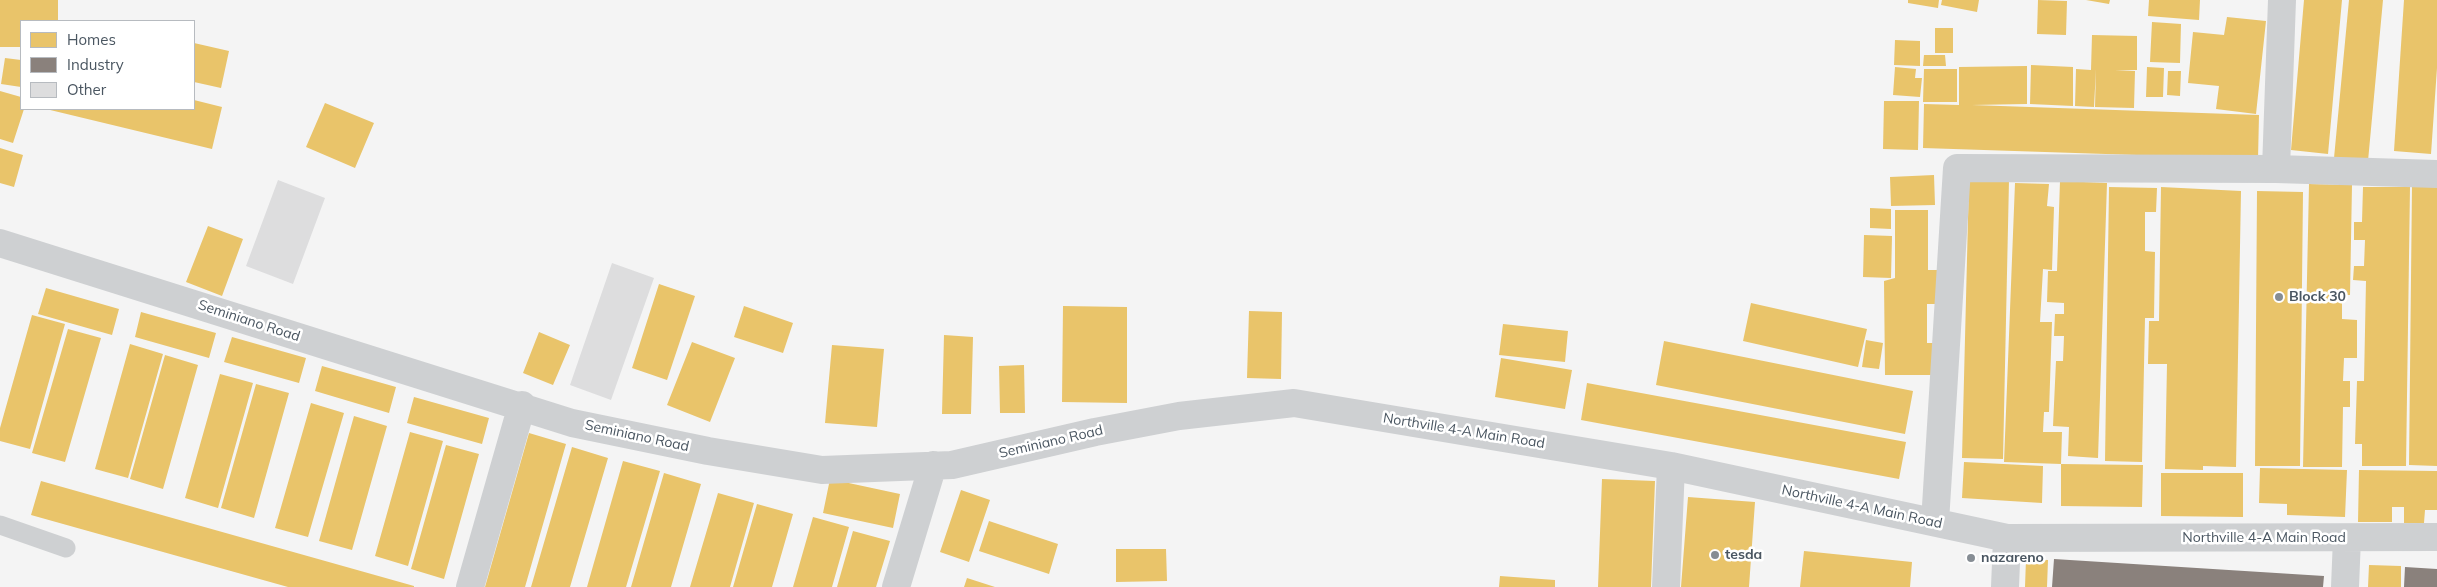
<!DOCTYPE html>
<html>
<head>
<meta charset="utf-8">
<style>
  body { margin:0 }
  #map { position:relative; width:2437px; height:587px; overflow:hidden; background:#f4f4f4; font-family:Mulish,sans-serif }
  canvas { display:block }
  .legend { position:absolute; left:20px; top:20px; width:175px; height:90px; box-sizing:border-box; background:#fff; border:1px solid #b7bbc0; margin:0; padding:6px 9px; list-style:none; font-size:15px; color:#4a5661 }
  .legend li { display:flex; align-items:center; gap:10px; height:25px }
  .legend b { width:25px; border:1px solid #b7bbc0 }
</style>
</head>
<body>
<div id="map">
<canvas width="2437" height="587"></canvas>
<ul class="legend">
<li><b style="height:14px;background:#e9c46a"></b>Homes</li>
<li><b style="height:14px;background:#8a817c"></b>Industry</li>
<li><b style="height:14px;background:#ddddde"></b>Other</li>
</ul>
</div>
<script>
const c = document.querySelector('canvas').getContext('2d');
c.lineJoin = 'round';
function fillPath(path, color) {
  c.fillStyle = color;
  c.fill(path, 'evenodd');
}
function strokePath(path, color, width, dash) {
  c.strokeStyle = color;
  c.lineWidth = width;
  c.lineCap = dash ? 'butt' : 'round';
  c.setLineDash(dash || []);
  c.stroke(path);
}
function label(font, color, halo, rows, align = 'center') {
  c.font = font + ' Mulish,sans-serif';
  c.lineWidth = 5;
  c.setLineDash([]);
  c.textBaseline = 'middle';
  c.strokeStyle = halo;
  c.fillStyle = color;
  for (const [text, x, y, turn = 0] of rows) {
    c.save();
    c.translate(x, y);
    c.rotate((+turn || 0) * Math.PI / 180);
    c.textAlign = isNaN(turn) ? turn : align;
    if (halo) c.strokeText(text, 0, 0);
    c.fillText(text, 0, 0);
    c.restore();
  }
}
fillPath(new Path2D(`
  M0 0H58V21H21V47H0Z
  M1908 0H1939L1938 8 1908 3Z
  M1942 0H1979L1977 12 1941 5Z
  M2038 0 2067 1 2066 35 2037 34Z
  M2086 0H2110L2109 4Z
  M2149 0H2200L2199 20 2148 16Z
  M2304 0H2342L2328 154 2291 150Z
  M2349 0H2383L2368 161 2334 158Z
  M2404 0H2437V68L2431 154 2394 151Z
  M2227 17 2266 21 2256 114 2216 109 2219 86 2188 83 2193 32 2224 35Z
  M2152 22 2181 24 2180 63 2150 62Z
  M1935 28H1953V53H1935Z
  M2092 35 2137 36V70H2115L2135 71 2134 108 2095 107 2096 69 2094 107 2075 106 2076 69 2091 70Z
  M1895 40 1920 41V66L1894 65Z
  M194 43 229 51 221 88 194 82Z
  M1924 55H1945L1946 66H1923Z
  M5 58 21 60V87L1 84Z
  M2031 65 2073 67V106L2030 104Z
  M2027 66V104L1972 105 2259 115 2258 159 1923 148 1924 104 1959 105V67Z
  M1895 67 1916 69 1915 78H1922L1920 97 1893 95Z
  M2147 67 2164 68 2163 97H2146Z
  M1924 69H1957V102H1923Z
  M2168 71H2181L2180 96 2167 95Z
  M0 91 21 97V109H24L13 143 0 139Z
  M194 100 222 107 212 149 46 109H194Z
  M1884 101H1919L1918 150 1883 149Z
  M325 103 374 123 355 168 306 147Z
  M0 148 23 155 14 187 0 183Z
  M1934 175 1935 205 1891 206 1890 177Z
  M1969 179 2009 180 2003 459 1962 458Z
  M2060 181 2107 183 2098 458 2068 456 2069 427 2053 426 2056 361H2063L2064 336H2054L2055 314H2064V303L2047 302 2048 271H2057Z
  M2015 183 2049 184 2047 206 2054 207 2052 270 2043 269 2040 322H2052L2049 412H2044L2043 432H2062L2061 464 2004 462Z
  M2309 184 2352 185 2350 295H2342V319L2357 320V358H2344L2343 381H2350V407H2343L2342 467H2303Z
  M2412 185 2437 186V466L2409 465Z
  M2109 187 2157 188 2156 212H2145V251L2155 252 2154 318H2145L2142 462 2105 461Z
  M2161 187 2241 191 2236 467 2203 466V470L2165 469 2167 364H2148L2149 321H2159Z
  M2363 187H2410L2406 466H2362V444H2355L2357 381H2364L2366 281 2353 280 2354 266H2364L2365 240H2354V222H2362Z
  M2257 191 2303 192 2300 466H2255Z
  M1870 208 1891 209V229L1870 228Z
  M1895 210H1928V270H1938V304H1927V343H1933V375H1885L1884 281 1895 278Z
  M208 226 243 239 222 296 186 282Z
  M1864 235 1892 236 1891 278 1863 277Z
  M659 284 695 296 667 380 632 368Z
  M46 288 119 309 112 335 38 314Z
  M1751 303 1867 329 1858 367 1743 341Z
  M744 306 793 323 783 353 734 337Z
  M1063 306 1127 307V403L1062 402Z
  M1249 311 1282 312 1281 379 1247 378Z
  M141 312 216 333 209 358 135 337Z
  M32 315 65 324 30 449 0 441V428Z
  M1503 324 1568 331 1565 362 1499 355Z
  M68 329 101 338 65 462 32 453Z
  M539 332 570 345 553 385 523 373Z
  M944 335 973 337 971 414H942Z
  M232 337 306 358 299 383 224 362Z
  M1866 340 1883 343 1879 369 1862 367Z
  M1664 341 1913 391 1905 434 1656 385Z
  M692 342 735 358 710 422 667 405Z
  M130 344 163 354 128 478 95 469Z
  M832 345 884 349 877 427 825 423Z
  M165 355 198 365 163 489 130 479Z
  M1501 358 1572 370 1565 409 1495 397Z
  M1024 365 1025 413H1000L999 366Z
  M322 366 396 387 389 413 315 391Z
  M220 374 253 383 218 508 185 498Z
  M1587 383 1906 442 1899 479 1581 420Z
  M256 384 289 393 254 518 221 508Z
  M414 397 489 418 482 444 407 423Z
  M311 403 344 413 308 537 275 528Z
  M354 416 387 426 352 550 319 541Z
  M410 432 443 441 408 566 375 556Z
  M529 433 566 444 525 587H485Z
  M446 445 479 454 444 579 411 569Z
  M572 447 608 458 570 587H531Z
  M623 461 660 471 626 587H587Z
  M1964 462 2043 466 2042 503 1962 498Z
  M2061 464 2143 465 2142 507 2061 506Z
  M2260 468 2347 470 2345 517 2287 515V504L2259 503Z
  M2359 470 2437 471V510H2425L2424 523H2404V507H2392V522H2358Z
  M664 473 701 484 671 587H631Z
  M2161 473H2243V517L2161 516Z
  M830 479 900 494 893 528 823 513Z
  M1602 479 1655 481 1651 587H1598Z
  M41 481 414 586V587H288L31 515Z
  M961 490 990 500 969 562 940 552Z
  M718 493 754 503 730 587H690Z
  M1688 497 1755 502 1749 587H1681Z
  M757 504 793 514 772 587H733Z
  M813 517 849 527 832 587H793Z
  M989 521 1058 544 1049 574 979 551Z
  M853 531 890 541 876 587H837Z
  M1116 549H1166L1167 581 1116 582Z
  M1804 551 1912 562 1910 587H1800Z
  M2026 559 2048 560 2047 587H2025Z
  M2369 565 2401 566V587H2368Z
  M1500 576 1555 580V587H1499Z
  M967 578 995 587H964Z`), '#e9c46a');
fillPath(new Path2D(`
  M2054 559 2324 576 2323 587H2052Z
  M2405 567 2437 569V587H2404Z`), '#8a817c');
fillPath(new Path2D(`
  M278 180 325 198 293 284 246 266Z
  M612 263 654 278 611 400 570 385Z`), '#ddddde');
strokePath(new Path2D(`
  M0 525 66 548`), '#ced0d2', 19);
strokePath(new Path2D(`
  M2276 169 2282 0
  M0 243 572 423 708 451 822 470 952 465 1095 432 1179 416 1294 403 1671 466 2007 538 2437 537
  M1935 522 1957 168 2276 169 2437 174
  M470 587 522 405
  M896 587 933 465
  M1666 587 1671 466
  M2005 587 2007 538
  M2345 587 2347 538`), '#ced0d2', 28);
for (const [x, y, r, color] of [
  [2279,297,5,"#868d94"],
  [1715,555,5,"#868d94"],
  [1971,558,5,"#868d94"]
]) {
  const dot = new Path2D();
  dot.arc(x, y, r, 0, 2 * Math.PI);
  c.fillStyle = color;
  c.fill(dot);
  strokePath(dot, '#fff', 2);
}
label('bold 14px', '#4a5661', '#fff', [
  ["Block 30",2289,297],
  ["tesda",1725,555],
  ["nazareno",1981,558]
], 'left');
label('14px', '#4a5661', '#fff', [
  ["Seminiano Road",249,321,18],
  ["Northville 4-A Main Road",1464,431,9],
  ["Seminiano Road",637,436,12],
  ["Seminiano Road",1051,442,-13],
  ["Northville 4-A Main Road",1862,507,12],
  ["Northville 4-A Main Road",2264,538]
]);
</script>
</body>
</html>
